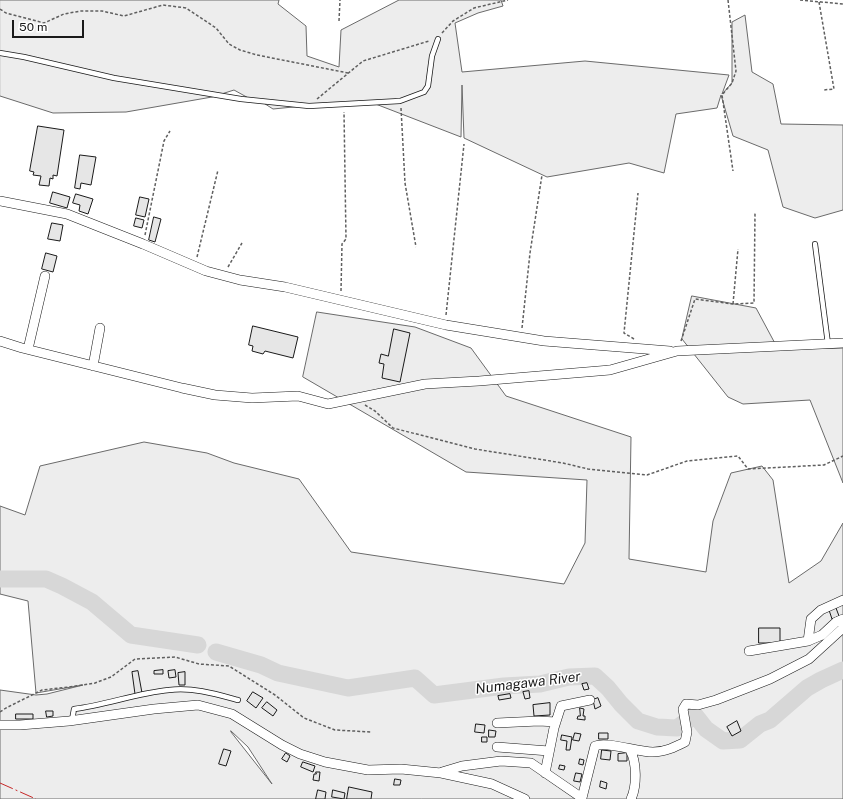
<!DOCTYPE html>
<html>
<head>
<meta charset="utf-8">
<style>
  body { margin:0 }
  #map { position:relative; width:843px; height:799px; overflow:hidden; background:#fff; font-family:"Public Sans",sans-serif }
  canvas { display:block }
  .scale { position:absolute; left:12px; top:20px; width:72px; height:18px; box-sizing:border-box; border:2px solid #1a1a1a; border-top:0; padding-left:5px; font-size:12px; line-height:14px; white-space:nowrap; color:#1a1a1a; -webkit-text-stroke:3px #fff; paint-order:stroke }
</style>
</head>
<body>
<div id="map">
<canvas width="843" height="799"></canvas>
<div class="scale">50 m</div>
</div>
<script>
const c = document.querySelector('canvas').getContext('2d');
c.lineJoin = 'round';
function fillPath(path, color) {
  c.fillStyle = color;
  c.fill(path, 'evenodd');
}
function strokePath(path, color, width, dash) {
  c.strokeStyle = color;
  c.lineWidth = width;
  c.lineCap = dash ? 'butt' : 'round';
  c.setLineDash(dash || []);
  c.stroke(path);
}
function label(font, color, halo, rows, align = 'center') {
  c.font = font + ' "Public Sans",sans-serif';
  c.lineWidth = 3;
  c.setLineDash([]);
  c.textBaseline = 'middle';
  c.strokeStyle = halo;
  c.fillStyle = color;
  for (const [text, x, y, turn = 0] of rows) {
    c.save();
    c.translate(x, y);
    c.rotate((+turn || 0) * Math.PI / 180);
    c.textAlign = isNaN(turn) ? turn : align;
    if (halo) c.strokeText(text, 0, 0);
    c.fillText(text, 0, 0);
    c.restore();
  }
}
const built = new Path2D(`
  M0 0H279L278 4 306 26 307 56 339 67 341 30 399 0H501L503 6 478 13 455 23 462 72 585 61 729 75 722 94 732 83V22L745 15 752 72 773 84 781 124 843 125V210L815 218 783 207 768 150 733 136 721 95 717 108 676 114 664 173 629 163 547 177 464 138 462 85 461 137 373 103 313 105 273 109 259 100H252L234 90 212 97 126 112 53 113 0 96Z
  M692 296 756 308 778 349 843 348V483L810 400 743 404 728 397 682 339Z
  M317 312 415 327 471 348 506 396 631 437 629 559 706 572 713 521 731 473 762 466 773 480 789 583 821 561 843 523V799H0V690L36 695 47 694 83 685 36 693 28 601 0 594V506L25 515 40 466 144 442 207 453 234 463 299 479 351 552 564 584 585 543 587 480 466 472 303 377ZM231 731 248 747 272 784 231 732Z`);
fillPath(built, '#ededed');
strokePath(built, '#6a6a6a', 1);
strokePath(new Path2D(`
  M0 579H46L62 586 92 602 131 635 198 645
  M216 652 261 665 278 673 348 688 415 678 434 695 504 686 540 684 569 677 595 676 608 688 621 704 638 721 657 727 677 728 695 715 706 729 723 741 740 740 760 724 770 720 807 688 821 680 843 670`), '#d7d7d7', 17);
const building = new Path2D(`
  M38 126 64 130 57 176 53 175V179L50 178 49 186 39 185 41 176 33 175 34 172 30 171Z
  M80 155 96 157 91 185 81 183 80 189 75 188Z
  M53 192 70 197 67 208 50 203Z
  M76 194 93 199 88 214 79 211 80 205 73 203Z
  M140 197 149 199 145 217 136 215Z
  M154 217 161 219 155 242 149 240Z
  M136 218 144 220 142 228 134 226Z
  M52 223 63 225 60 241 48 239Z
  M46 253 57 256 53 272 42 269Z
  M253 326 298 337 293 358 265 351 263 354 252 351 253 346 249 345Z
  M394 329 410 333 400 382 382 378 384 364 379 363 381 354 388 356Z
  M836 608 839 616 832 619 829 610Z
  M759 628H780V643H759Z
  M163 670V674H154V671Z
  M175 670 176 677 169 678 168 671Z
  M138 671 142 693 135 694 132 672Z
  M185 672V685H179L178 673Z
  M587 683 589 689 584 690 582 684Z
  M529 691 530 698 525 699 523 692Z
  M253 692 263 698 256 708 247 701Z
  M510 694 511 698 499 700 498 696Z
  M598 698 601 706 595 709 593 700Z
  M267 702 277 710 273 716 262 708Z
  M550 703V715L534 716 533 705Z
  M580 708 584 709 583 716H585V720L577 719 578 716H580Z
  M46 711H53V716L47 717Z
  M16 714H33V719H16Z
  M737 721 741 731 732 736 727 727Z
  M476 724 485 725 484 733 475 732Z
  M489 730 496 731 495 737H489Z
  M575 733 581 734 579 741 573 740Z
  M599 733H608V739H599Z
  M562 735 572 737 570 750H566L567 741 561 740Z
  M482 737H487V742H482Z
  M224 749 231 751 226 766 219 764Z
  M602 750 611 751 610 760 601 759Z
  M286 753 290 756 287 762 282 759Z
  M627 753V761H618V754Z
  M580 759 584 760 583 765 579 764Z
  M303 762 315 766 313 772 301 767Z
  M560 765 565 766 564 770 559 769Z
  M316 772H320L319 781 313 780 314 774H316Z
  M576 773 582 774 580 782 574 781Z
  M395 779 401 780 400 785H394Z
  M601 781 607 783 606 789 600 787Z
  M349 787 372 792 371 799H347Z
  M318 790 326 792 325 799H316Z
  M333 790 345 793 344 799 332 797Z`);
fillPath(building, '#e6e6e6');
strokePath(building, '#1a1a1a', 1);
const service = new Path2D(`
  M0 53 24 57 114 78 241 99 309 106 400 101 424 92 428 86 432 56 438 39
  M815 244 828 344
  M72 720 74 709C106 705 137 693 169 690 193 687 216 694 238 700`);
const minor = new Path2D(`
  M0 201 67 214 143 244 206 271 240 280 285 287 446 325 544 341 670 351
  M0 341 22 348 182 388 215 395 252 398 298 396 328 404 425 384 479 381 610 370 677 351 843 343
  M28 349 45 276
  M93 366 100 328
  M808 641 822 635 836 622 843 619
  M749 651 808 641 811 619 821 610 843 600
  M497 723 539 721 556 722
  M0 725H20L69 721 154 709 198 705 232 714 282 745 300 754 325 762 368 770 401 769 441 773 492 784 525 799
  M497 747 549 751
  M630 750C637 762 637 786 631 799
  M442 772 462 766 501 761 531 763 582 798 595 746C607 741 637 752 653 752 665 752 675 747 685 742L687 732 683 709 686 704 698 705 716 700 770 679 809 659 843 628
  M545 773 554 728 561 706 590 700`);
strokePath(service, '#1a1a1a', 6);
strokePath(minor, '#1a1a1a', 10);
strokePath(new Path2D(`
  M728 0 736 71 732 83 722 95 733 171
  M800 0 843 4
  M819 2 834 89 823 90
  M0 9 6 13 44 23 64 14 81 11H102L124 16 163 5 186 8 216 28 229 44 240 50 257 55 348 73
  M339 21 340 0
  M442 33 453 21 474 8 508 0
  M317 99 363 61 429 41
  M401 108 405 183 416 247
  M145 235 164 141 170 131
  M197 257 218 170
  M228 267 242 243
  M341 291 342 244 346 239 344 112
  M733 304 738 249
  M446 315 464 144
  M522 328 530 253 542 175
  M634 339 624 333 638 193
  M681 341 695 299 733 304 754 303 755 213
  M365 405 375 411 393 428 475 449 563 463 588 469 647 475 687 461 738 456 748 469 824 465 843 456
  M0 712 6 708 42 690 69 687 95 683 111 677 135 659 175 657 199 664 229 666 275 695 304 718 335 730 371 732`), '#5f5f5f', 1.5, [3, 2]);
strokePath(service, '#fff', 4.5);
strokePath(minor, '#fff', 9);
strokePath(new Path2D(`
  M0 783 36 799`), '#c62828', 1, [14, 3, 2, 3]);
label('italic 14px', '#1a1a1a', '#fff', [
  ["Numagawa River",528,683,-7]
]);
</script>
</body>
</html>
